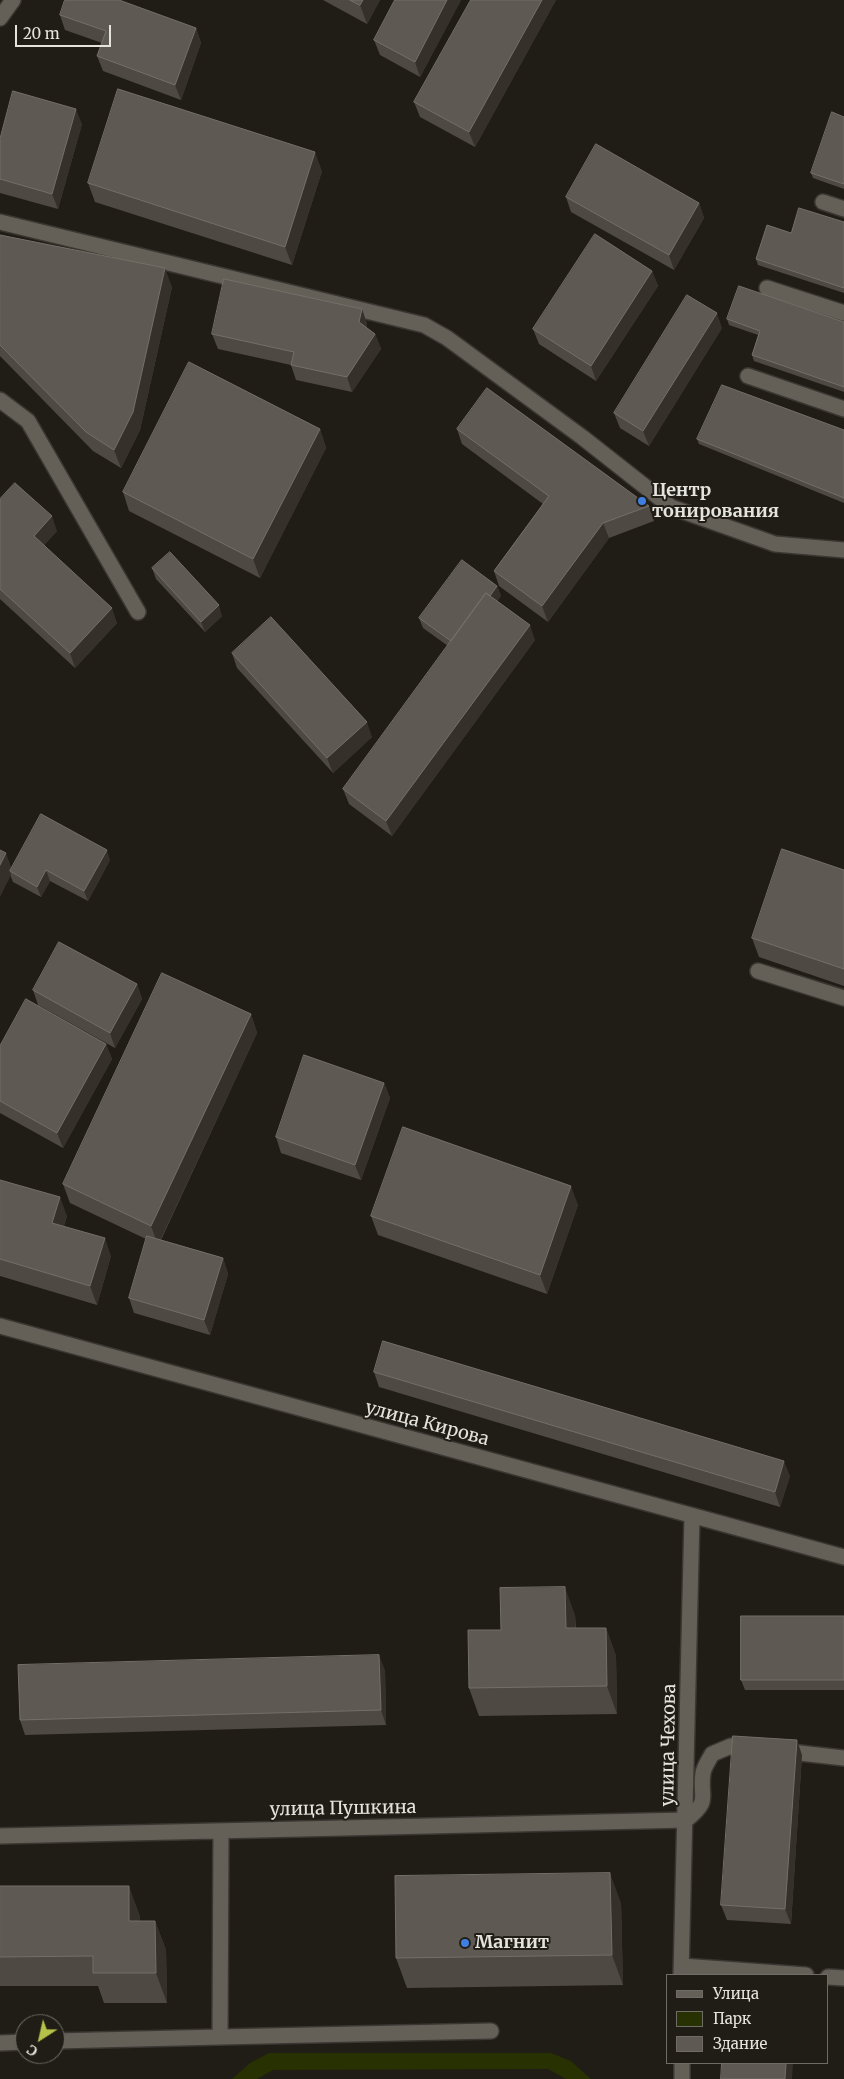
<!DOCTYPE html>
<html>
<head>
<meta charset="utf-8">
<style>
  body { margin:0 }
  #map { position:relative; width:844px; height:2079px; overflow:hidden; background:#201d16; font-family:Merriweather,serif }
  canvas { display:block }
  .legend { position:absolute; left:666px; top:1974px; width:162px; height:90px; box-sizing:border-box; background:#201d16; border:1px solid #6f6c66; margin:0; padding:6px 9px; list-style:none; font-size:15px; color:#e5e3de }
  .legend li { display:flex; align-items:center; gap:10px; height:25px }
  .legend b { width:25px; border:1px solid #6f6c66 }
  .north { position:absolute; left:15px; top:2014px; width:50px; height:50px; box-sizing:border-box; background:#201d16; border:1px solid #6f6c66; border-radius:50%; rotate:215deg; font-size:14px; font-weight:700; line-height:20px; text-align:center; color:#e5e3de }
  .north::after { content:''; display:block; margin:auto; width:18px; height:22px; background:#b6c149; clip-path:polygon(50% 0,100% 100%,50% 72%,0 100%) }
  .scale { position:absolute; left:15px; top:25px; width:96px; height:22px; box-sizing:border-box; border:2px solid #e5e3de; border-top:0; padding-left:6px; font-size:15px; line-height:18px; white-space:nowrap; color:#e5e3de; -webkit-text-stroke:4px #201d16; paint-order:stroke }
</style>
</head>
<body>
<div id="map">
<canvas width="844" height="2079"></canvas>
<ul class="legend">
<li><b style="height:6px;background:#646058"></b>Улица</li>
<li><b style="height:14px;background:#273102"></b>Парк</li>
<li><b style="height:14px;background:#5f5953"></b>Здание</li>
</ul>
<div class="north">С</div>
<div class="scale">20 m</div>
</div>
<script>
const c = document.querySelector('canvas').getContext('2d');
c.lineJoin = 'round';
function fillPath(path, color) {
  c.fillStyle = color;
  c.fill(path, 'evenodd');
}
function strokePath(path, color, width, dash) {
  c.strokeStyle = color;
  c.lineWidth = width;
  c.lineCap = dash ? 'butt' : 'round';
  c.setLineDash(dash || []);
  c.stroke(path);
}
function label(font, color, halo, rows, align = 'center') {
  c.font = font + ' Merriweather,serif';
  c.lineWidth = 4;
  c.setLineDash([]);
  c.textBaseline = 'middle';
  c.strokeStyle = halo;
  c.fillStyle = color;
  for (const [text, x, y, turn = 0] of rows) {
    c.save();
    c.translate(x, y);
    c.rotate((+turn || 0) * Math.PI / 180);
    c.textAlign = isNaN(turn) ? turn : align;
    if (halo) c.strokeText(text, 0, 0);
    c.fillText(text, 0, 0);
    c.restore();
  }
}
fillPath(new Path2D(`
  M269 2053H551L571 2061 591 2079H566L548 2069 273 2070 257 2079H232L250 2063Z`), '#273102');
const minor = new Path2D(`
  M0 18 13 0
  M823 202 844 209
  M0 222 424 325 447 338 582 437 671 507 775 544 844 550
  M767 288 844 313
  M748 376 844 409
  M0 400 28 421 138 612
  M758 971 844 998
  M0 1326 844 1557
  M782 1751 844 1758
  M0 1836 686 1820C712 1799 699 1799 703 1773 704 1767 709 1760 712 1754L731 1746 752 1748
  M682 1966 806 1975
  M681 1975 692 1516
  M828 1977 844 1978
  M220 2037 491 2031
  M55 2041 220 2037 221 1831
  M0 2043 25 2042
  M682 2063V2079`);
strokePath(minor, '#3a3733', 18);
strokePath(minor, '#646058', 15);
fillPath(new Path2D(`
  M323 0H380L367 24Z
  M395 0H461L420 77 380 55 374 40Z
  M471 0H556L475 147 420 117 414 102Z
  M60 15 196 28 201 43 181 100 103 71 97 56 102 43 65 30Z
  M844 117V189L813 178 811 173Z
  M82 124 58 209 0 193V139Z
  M322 171 292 265 95 202 88 183Z
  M566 197 699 203 704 218 674 270 571 212Z
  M844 222V293L758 265 756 259 791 233Z
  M0 235 172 287 140 430 121 468 93 451 0 356Z
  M652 271 658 286 596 381 539 344 533 329Z
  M362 309 367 324 366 328 375 334 381 349 352 392 296 380 291 365 218 349 212 334Z
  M727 319 844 322V392L754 361 752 355 758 335 729 325Z
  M722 328 649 446 620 428 614 413Z
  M320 429 326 448 260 578 129 511 123 492Z
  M457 429 649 506 654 521 609 538 548 622 499 586 494 571 543 504 462 444Z
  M844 430V503L699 444 697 439Z
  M0 499 57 531 44 545 117 623 75 668 0 599Z
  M152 568 222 616 205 632 156 579Z
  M497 586 501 596 497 601 535 640 392 836 349 804 343 789 448 646 423 628 419 618Z
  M232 653 372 737 333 773 237 668Z
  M0 850 11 868 110 860 88 901 50 881 41 897 13 882Z
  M844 870V986L759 957 752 938Z
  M137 984 142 999 115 1048 38 1005 33 990Z
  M251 1014 257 1033 161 1240 223 1258 228 1274 210 1335 134 1313 129 1298 146 1239 70 1203 63 1184Z
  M106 1044 112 1059 63 1148 0 1113V1046Z
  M384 1083 390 1098 361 1180 281 1153 276 1137Z
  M0 1180 67 1216 64 1226 111 1256 97 1305 0 1276Z
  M578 1205 547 1294 378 1235 371 1216Z
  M374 1372 790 1476 780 1507 379 1387Z
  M575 1615 576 1628H606L616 1656 617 1714 479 1716 469 1688 501 1630Z
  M844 1616V1690H745L741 1680Z
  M385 1670 386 1725 25 1735 20 1720Z
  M802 1755 791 1924 727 1920 721 1905Z
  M0 1886 140 1916V1921H155L166 1950 167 2003H104L98 1986H0Z
  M621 1903 623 1985 407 1988 396 1958Z`), '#4e4942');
fillPath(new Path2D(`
  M363 0H380L367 24 360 5Z
  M447 0H461L420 77 415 62Z
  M542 0H556L475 147 469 132Z
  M196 28 201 43 181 100 175 85Z
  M76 109 82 124 58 209 52 194Z
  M315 152 322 171 292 265 285 247Z
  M699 203 704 218 674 270 669 255Z
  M165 268 172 287 140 430 121 468 114 450Z
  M652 271 658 286 596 381 591 366Z
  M362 309 367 324 364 337 359 322Z
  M717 313 722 328 649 446 643 431Z
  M375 334 381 349 352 392 347 377Z
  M320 429 326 448 260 578 253 559Z
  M52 516 57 531 39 551 34 536Z
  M603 523 609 538 548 622 542 606Z
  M497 586 501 596 459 654 455 644Z
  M219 605 222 616 205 632 201 622Z
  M112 608 117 623 75 668 70 653Z
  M530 625 535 640 392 836 386 821Z
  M367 722 372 737 333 773 327 758Z
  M107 850 110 860 88 901 84 891Z
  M6 853 13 872 10 871 11 875 0 897V865Z
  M46 870 50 881 41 897 37 887Z
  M137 984 142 999 115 1048 110 1033Z
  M251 1014 257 1033 158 1245 151 1226Z
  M106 1044 112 1059 63 1148 57 1133Z
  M384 1083 390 1098 361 1180 355 1165Z
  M571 1186 578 1205 547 1294 540 1275Z
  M60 1197 67 1216 59 1241 52 1223Z
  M105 1238 111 1256 97 1305 90 1286Z
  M223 1258 228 1274 210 1335 204 1320Z
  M784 1461 790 1476 780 1507 775 1492Z
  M565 1587 575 1615 576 1656 566 1628Z
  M606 1628 616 1656 617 1714 607 1686Z
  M379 1655 385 1670 386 1725 381 1710Z
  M797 1740 802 1755 791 1924 785 1909Z
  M610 1873 621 1903 623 1985 612 1955Z
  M129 1886 140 1916V1950L129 1921Z
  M155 1921 166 1950 167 2003 156 1973Z
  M786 2063H793L792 2079H785Z`), '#353029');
const building = new Path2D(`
  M65 0H119L196 28 175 85 97 56 106 31 60 15Z
  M350 0H363L360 5Z
  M395 0H447L415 62 374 40Z
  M471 0H542L469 132 414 102Z
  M118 89 315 152 285 247 88 183Z
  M13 91 76 109 52 194 0 179V139Z
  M832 112 844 117V184L811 173Z
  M596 144 699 203 669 255 566 197Z
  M799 208 844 222V288L756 259 767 225 791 233Z
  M595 234 652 271 591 366 533 329Z
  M0 235 165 268 133 412 114 450 86 432 0 345Z
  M224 279 362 309 359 322 375 334 347 377 291 365 294 352 212 334Z
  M739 286 844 322V387L752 355 760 331 727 319Z
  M687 295 717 313 643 431 614 413Z
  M189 362 320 429 253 559 123 492Z
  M722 385 844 430V498L697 439Z
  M487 388 649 506 603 523 542 606 494 571 549 496 457 429Z
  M15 483 52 516 34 536 112 608 70 653 0 589V499Z
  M170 552 219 605 201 622 152 568Z
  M462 560 497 586 490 596 486 593 451 641 419 618Z
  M486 593 530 625 386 821 343 789Z
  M271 617 367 722 327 758 232 653Z
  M41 814 107 850 84 891 46 870 37 887 10 871Z
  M782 849 844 870V969L752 938Z
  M0 850 6 853 0 865Z
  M59 942 137 984 110 1033 33 990Z
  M162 973 251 1014 151 1226 63 1184Z
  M26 999 106 1044 57 1133 0 1101V1046Z
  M304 1055 384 1083 355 1165 276 1137Z
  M403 1127 571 1186 540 1275 371 1216Z
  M0 1180 60 1197 52 1223 105 1238 90 1286 0 1259Z
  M147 1236 223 1258 204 1320 129 1298Z
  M383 1341 784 1461 775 1492 374 1372Z
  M565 1587 566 1628H606L607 1686 469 1688 468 1630H501L500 1588Z
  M741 1616H844V1680H741Z
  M379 1655 381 1710 20 1720 18 1665Z
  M733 1736 797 1740 785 1909 721 1905Z
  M610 1873 612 1955 396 1958 395 1876Z
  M0 1886H129V1921H155L156 1973H93V1956L0 1957Z
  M722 2063H786L785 2079H721Z`);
fillPath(building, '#5f5953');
strokePath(building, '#746f68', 1);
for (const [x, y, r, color] of [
  [642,501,5,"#3f7fe0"],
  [465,1943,5,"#3f7fe0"]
]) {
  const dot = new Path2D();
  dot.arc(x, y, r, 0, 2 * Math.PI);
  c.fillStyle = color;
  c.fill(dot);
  strokePath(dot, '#201d16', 2);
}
label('bold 18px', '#e5e3de', '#201d16', [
  ["Центр",652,491],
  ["тонирования",652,512],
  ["Магнит",475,1943]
], 'left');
label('18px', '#e5e3de', '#201d16', [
  ["улица Кирова",427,1424,15],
  ["улица Чехова",669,1745,-89],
  ["улица Пушкина",343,1809,-1]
]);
</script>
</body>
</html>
